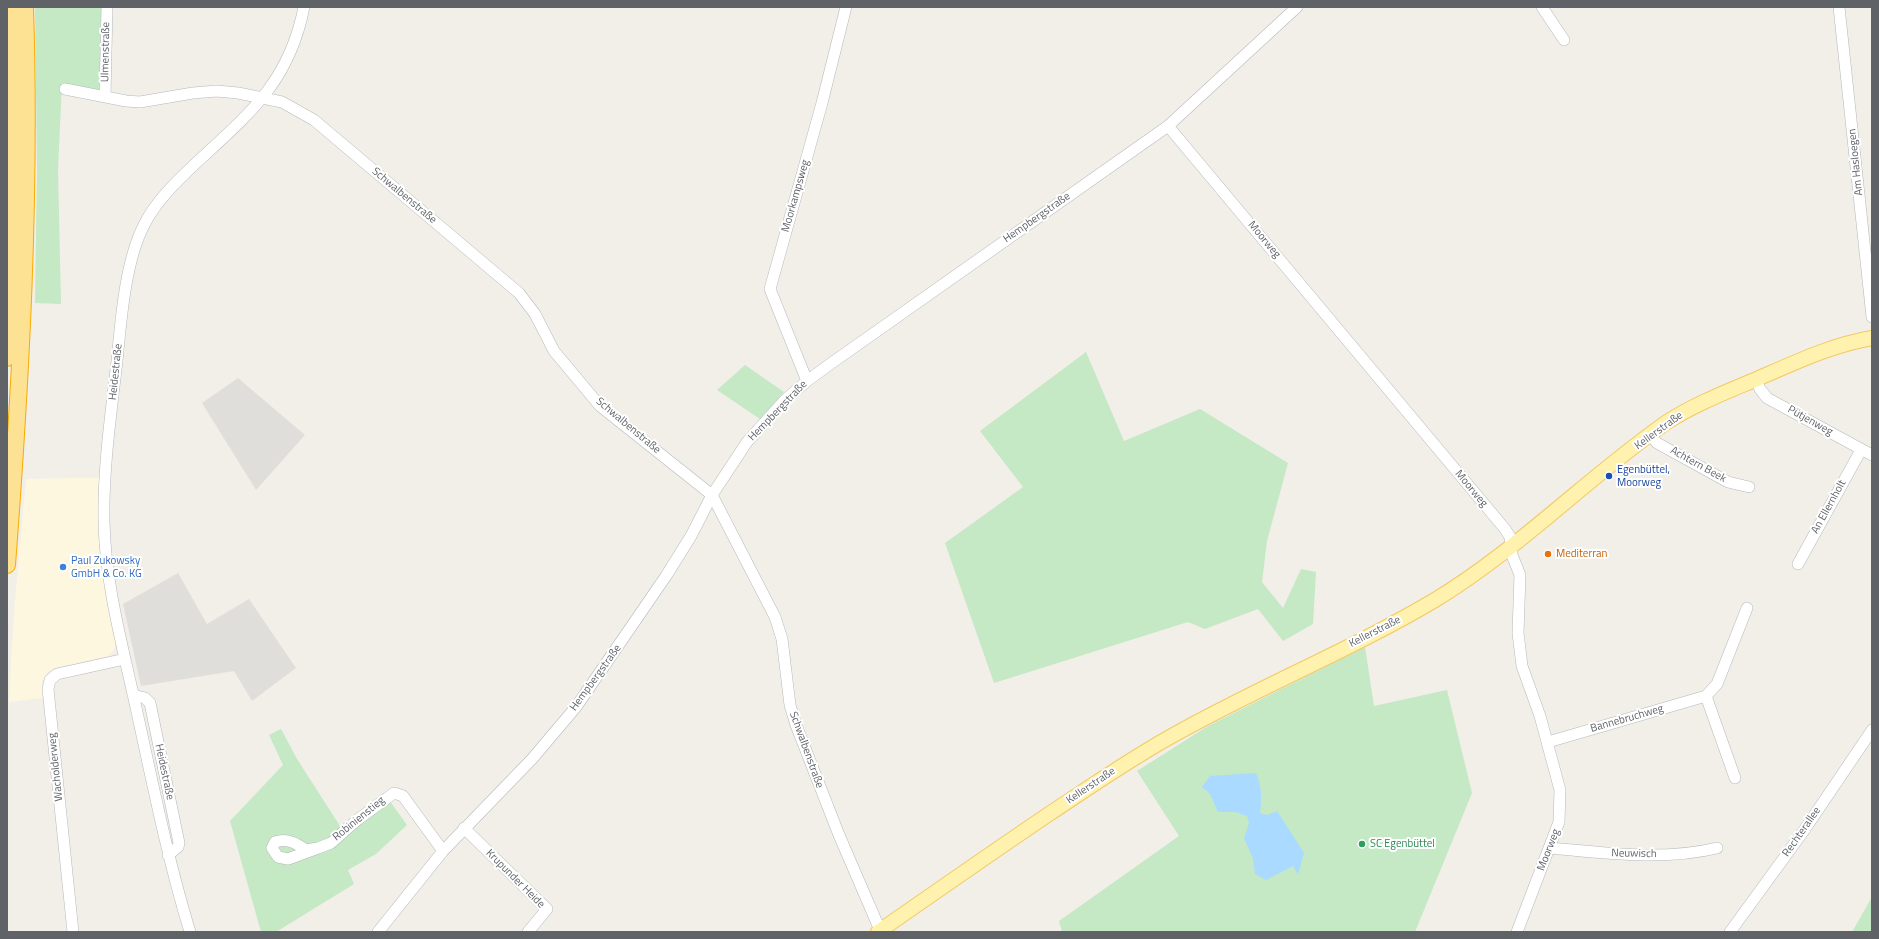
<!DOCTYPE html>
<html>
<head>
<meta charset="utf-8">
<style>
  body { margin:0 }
  #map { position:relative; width:1879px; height:939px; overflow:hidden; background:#f1efe8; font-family:"Titillium Web",sans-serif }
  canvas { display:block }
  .frame { position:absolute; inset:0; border:8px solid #5f6368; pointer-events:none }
</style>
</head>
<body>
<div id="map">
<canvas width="1879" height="939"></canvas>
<div class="frame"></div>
</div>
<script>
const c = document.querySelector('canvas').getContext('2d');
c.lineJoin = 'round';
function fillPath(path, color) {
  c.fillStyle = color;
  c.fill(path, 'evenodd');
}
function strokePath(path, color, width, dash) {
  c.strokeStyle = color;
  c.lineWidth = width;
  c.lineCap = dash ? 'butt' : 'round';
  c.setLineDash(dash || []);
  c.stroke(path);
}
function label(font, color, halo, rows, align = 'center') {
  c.font = font + ' "Titillium Web",sans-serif';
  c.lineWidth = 4;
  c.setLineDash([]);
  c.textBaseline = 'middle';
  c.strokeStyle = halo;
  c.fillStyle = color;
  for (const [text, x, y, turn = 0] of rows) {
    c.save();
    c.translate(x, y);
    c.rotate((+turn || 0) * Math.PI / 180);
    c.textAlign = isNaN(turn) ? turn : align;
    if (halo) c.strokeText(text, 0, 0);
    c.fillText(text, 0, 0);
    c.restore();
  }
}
fillPath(new Path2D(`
  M74 478H99L100 521 105 586 115 638V649L108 656 54 668 47 672 42 682 43 698 9 702 14 612 26 479Z`), '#fef7e0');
fillPath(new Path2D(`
  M238 378 305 435 256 490 202 403Z
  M178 573 207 624 249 599 296 668 252 701 234 671 141 686 123 604Z`), '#e0deda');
fillPath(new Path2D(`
  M35 7H102L100 90 62 83 58 169 61 304 35 303 37 167Z
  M1086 352 1124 441 1200 409 1288 463 1267 541 1262 582 1283 608 1301 569 1316 572 1313 624 1283 641 1258 609 1205 629 1188 622 994 683 945 543 1023 487 980 431Z
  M745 365 784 392 760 419 717 390Z
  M1365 647 1374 706 1447 690 1472 793 1415 932H1062L1059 921 1179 836 1137 771 1208 726Z
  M281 729 297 759 340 826 384 793 407 825 376 854 348 870 354 884 276 932H261L230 821 283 765 269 735Z
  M1872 897V932H1852Z`), '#c5e8c5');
fillPath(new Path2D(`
  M1256 773C1262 786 1262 799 1260 813L1267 815 1277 811 1304 853 1298 875 1293 866 1266 880 1255 874 1253 859 1244 838 1249 823 1247 816 1235 812H1218L1210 794 1202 787 1210 776Z`), '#aadaff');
const minor = new Path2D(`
  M1542 7 1564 40
  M1839 7 1872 317
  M65 89 126 101 140 102 193 93 217 91 238 93 282 102 314 120 519 293 535 314 554 351 600 406 712 495 775 617 782 639 790 705 796 725 839 835 880 930
  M105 97 107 7
  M1168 126 1505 529 1510 537 1512 555 1520 575 1518 633 1522 666 1540 716 1560 790 1559 822 1517 932
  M1756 379 1760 389 1767 398 1872 455
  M807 381 770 289 822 103 846 7
  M1650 435 1657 443 1728 482 1749 487
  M1798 564 1861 450
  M133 695 145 698 150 703 179 843 178 847 168 855
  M1706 696 1735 778
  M1548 742 1706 696 1717 684 1747 608
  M464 828 547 909 528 932
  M318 848 288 859 278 857 272 848 275 842C287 838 296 843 306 850L318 848 331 843 357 820 394 793 403 796 443 851
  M1550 848C1605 853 1663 861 1717 848
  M73 932 48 689 50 680 57 674 125 659
  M190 932C167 857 152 780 135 703 122 644 105 582 104 521 103 468 111 414 117 361 121 320 125 262 144 225 156 201 176 182 195 164 249 114 289 83 304 7
  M378 932 443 851 532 759 576 707 666 576 691 536 712 495 747 442 785 400 807 381 833 362 1168 126 1297 7
  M1730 932 1805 829 1872 730`);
const major = new Path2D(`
  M878 932C934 893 990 854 1046 816 1087 789 1127 761 1170 737 1256 688 1349 651 1435 600 1519 549 1587 478 1667 422 1695 404 1726 392 1757 379 1794 363 1831 345 1872 338`);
const highway = new Path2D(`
  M7 358 13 175 12 7
  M7 565C21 380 31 193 25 7`);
strokePath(minor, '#b5b8bc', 12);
strokePath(major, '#f2c960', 16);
strokePath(highway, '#f9ab00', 18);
strokePath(minor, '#fff', 11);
strokePath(major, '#fff2af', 14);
strokePath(highway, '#fde293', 16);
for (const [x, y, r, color] of [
  [1609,476,4,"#1a4fb4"],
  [1548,554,4,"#e8710a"],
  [63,567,4,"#3f7fe0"],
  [1362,844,4,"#2e9e5b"]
]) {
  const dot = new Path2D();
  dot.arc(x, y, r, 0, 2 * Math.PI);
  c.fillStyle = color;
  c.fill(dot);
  strokePath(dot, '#fff', 1.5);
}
label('11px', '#5f6368', '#fff', [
  ["Ulmenstraße",106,52,-89],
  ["Am Hasloegen",1856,162,-96],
  ["Schwalbenstraße",404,196,40],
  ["Moorkampsweg",796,196,-74],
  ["Hempbergstraße",1037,218,-35],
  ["Moorweg",1264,240,50],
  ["Heidestraße",116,372,-84],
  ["Hempbergstraße",778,411,-46],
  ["Pütjenweg",1810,421,29],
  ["Schwalbenstraße",628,426,40],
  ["Kellerstraße",1659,431,-36],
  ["Achtern Beek",1698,465,29],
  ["Moorweg",1471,489,50],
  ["An Ellernholt",1829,507,-61],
  ["Kellerstraße",1375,632,-27],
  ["Hempbergstraße",596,678,-54],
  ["Bannebruchweg",1627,719,-16],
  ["Schwalbenstraße",806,750,70],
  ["Wacholderweg",56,767,-96],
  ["Heidestraße",164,772,78],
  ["Kellerstraße",1091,786,-34],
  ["Robinienstieg",359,819,-39],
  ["Rechterallee",1802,832,-55],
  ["Moorweg",1549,850,-69],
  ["Neuwisch",1634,854,1],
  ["Krupunder Heide",515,879,45]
]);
label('11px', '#164399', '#fff', [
  ["Egenbüttel,",1617,470],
  ["Moorweg",1617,483]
], 'left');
label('11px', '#c56008', '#fff', [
  ["Mediterran",1556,554]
], 'left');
label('11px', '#366cbe', '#fff', [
  ["Paul Zukowsky",71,561],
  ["GmbH & Co. KG",71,574]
], 'left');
label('11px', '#27864d', '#fff', [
  ["SC Egenbüttel",1370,844]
], 'left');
</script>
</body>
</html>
